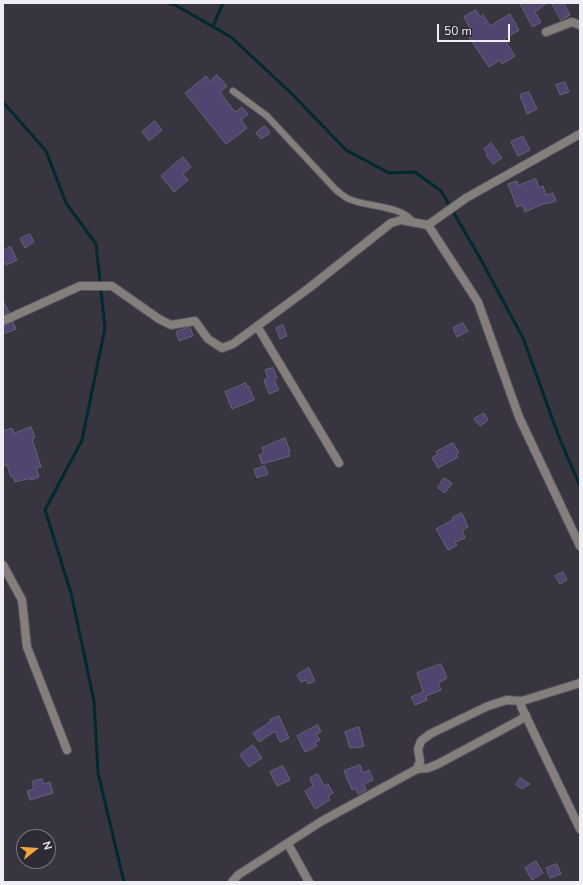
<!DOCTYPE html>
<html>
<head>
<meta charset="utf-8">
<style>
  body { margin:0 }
  #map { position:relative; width:583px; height:885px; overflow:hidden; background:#383440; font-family:"Nunito Sans",sans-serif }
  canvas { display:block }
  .frame { position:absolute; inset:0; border:4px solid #f0edf5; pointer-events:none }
  .north { position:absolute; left:16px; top:829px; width:40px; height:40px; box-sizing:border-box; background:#2e2a36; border:1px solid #7c7882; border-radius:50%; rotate:73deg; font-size:11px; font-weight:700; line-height:16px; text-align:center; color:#f0edf5 }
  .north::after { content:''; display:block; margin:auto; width:14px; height:18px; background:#f2a540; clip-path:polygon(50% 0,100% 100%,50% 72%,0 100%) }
  .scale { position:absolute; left:437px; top:24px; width:73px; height:18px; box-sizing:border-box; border:2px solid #f0edf5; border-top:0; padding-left:5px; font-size:12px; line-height:14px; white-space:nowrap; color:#f0edf5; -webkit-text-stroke:3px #2e2a36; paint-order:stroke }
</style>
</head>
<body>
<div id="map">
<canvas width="583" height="885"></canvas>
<div class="frame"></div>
<div class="north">N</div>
<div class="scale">50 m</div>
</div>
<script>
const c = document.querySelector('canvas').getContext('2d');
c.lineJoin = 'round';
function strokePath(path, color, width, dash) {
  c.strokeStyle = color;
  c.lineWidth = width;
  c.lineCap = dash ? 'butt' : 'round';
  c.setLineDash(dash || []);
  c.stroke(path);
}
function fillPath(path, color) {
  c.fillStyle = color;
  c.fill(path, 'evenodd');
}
strokePath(new Path2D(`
  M169 3 175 5 231 37 292 94 346 150 389 173 415 172 441 191 480 258 523 338 559 437 580 486
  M213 26 223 3
  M3 102 46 151 66 203 96 244 105 328 82 440 45 510 71 593 94 701 98 773 124 882`), '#012930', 3);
const building = new Path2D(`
  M520 3H547L535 12 541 22 533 27Z
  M552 3H564L570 15 561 20Z
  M476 10 480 17 483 15 490 26 510 14 519 30 504 39 515 56 502 64 500 60 489 67 469 37 473 34 464 17Z
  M217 75 227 86 220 92 235 112 242 107 248 114 241 120 247 128 226 144 185 93 206 76 210 81Z
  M565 82 569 92 560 95 556 85Z
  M529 92 537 109 527 114 520 95Z
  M155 121 162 130 149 141 142 132Z
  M265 126 270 133 261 139 256 133Z
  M523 136 530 150 518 156 511 142Z
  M491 143 502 158 493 164 486 155 488 154 484 149Z
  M183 157 191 167 183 174 188 180 174 192 161 176Z
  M536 179 539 188 543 186 546 195 553 193 556 201 546 204 545 203 525 212 523 205 517 207 508 184 517 181 518 185Z
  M30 234 34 242 25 248 20 239Z
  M11 247 17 260 6 265V263L3 264V250Z
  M3 301 9 312 3 315Z
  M13 322 16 329 3 334V326Z
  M463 323 468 331 457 337 453 328Z
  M283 325 287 336 280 339 276 328Z
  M190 327 193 336 179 341 176 332Z
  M273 368 277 378 274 380 279 390 269 394 264 380 268 378 265 370Z
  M246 383 247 387 249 386 254 400 232 409 225 392Z
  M484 413 488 420 480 426 474 419Z
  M31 427 35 438 32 439 41 467 36 468 39 477 31 480V478L15 482 13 476 11 477 7 465 3 466V431L12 428 14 433Z
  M285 438 290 451H288L290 456 262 464 259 455 264 453 262 448Z
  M453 443 459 453 456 454 458 457 438 468 432 458 438 454 436 452Z
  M265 466 268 474 257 478 254 470Z
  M444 478 452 483 445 493 438 488Z
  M462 513 468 527 462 530 465 538 455 542 457 545 448 550 436 529 447 523 453 520 452 518Z
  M563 572 567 580 560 584 555 576Z
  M441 664 447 678 438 683 441 690 426 696 427 700 415 705 411 697 423 692 417 673Z
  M309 668 315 681 308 684 306 680 301 682 297 675Z
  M279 716 289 738 280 742 275 731 259 742 253 733 270 722V720Z
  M318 725 321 732 316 734 320 740 315 743 317 746 305 752 297 736Z
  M359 727 364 746 356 748V747L350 748 345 732Z
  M253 745 262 758 249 767 240 755Z
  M360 765 363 773 369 770 373 780 364 784 366 790 358 794 355 788 352 790 344 771Z
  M283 766 290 780 277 786 270 772Z
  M318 774 324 786 328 784 333 793 328 796 330 800 315 809 305 791 313 786 310 778Z
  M520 778 530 784 522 789 516 785Z
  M42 779 44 784 50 782 53 793 30 800 27 791 34 789 32 782Z
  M536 861 543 873 532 880 525 868Z
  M557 864 561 874 550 878 546 868Z`);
fillPath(building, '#504470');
strokePath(building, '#666372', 1);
const service = new Path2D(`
  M233 91 267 116 336 190C340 193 344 197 349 199 366 207 400 205 412 221`);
const minor = new Path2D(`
  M546 32 572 22 580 25
  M428 225 478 302 519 417 580 546
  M3 321 80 286H112L159 319 171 325 195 321 208 339 222 348 233 344 309 288 391 223 401 220 428 225 466 198 580 134
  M257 326 339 463
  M3 565 22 600 27 647 67 750
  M580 683 522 701 521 706 580 829
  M417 769 428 768 438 764 520 720 526 715
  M288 844 309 882
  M232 882 238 875 322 821 417 769 420 761 418 749 421 741 430 734 488 706 507 700 522 701`);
strokePath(service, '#55525d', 8);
strokePath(minor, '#55525d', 10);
strokePath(service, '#847f7a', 6);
strokePath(minor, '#847f7a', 8);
</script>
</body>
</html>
